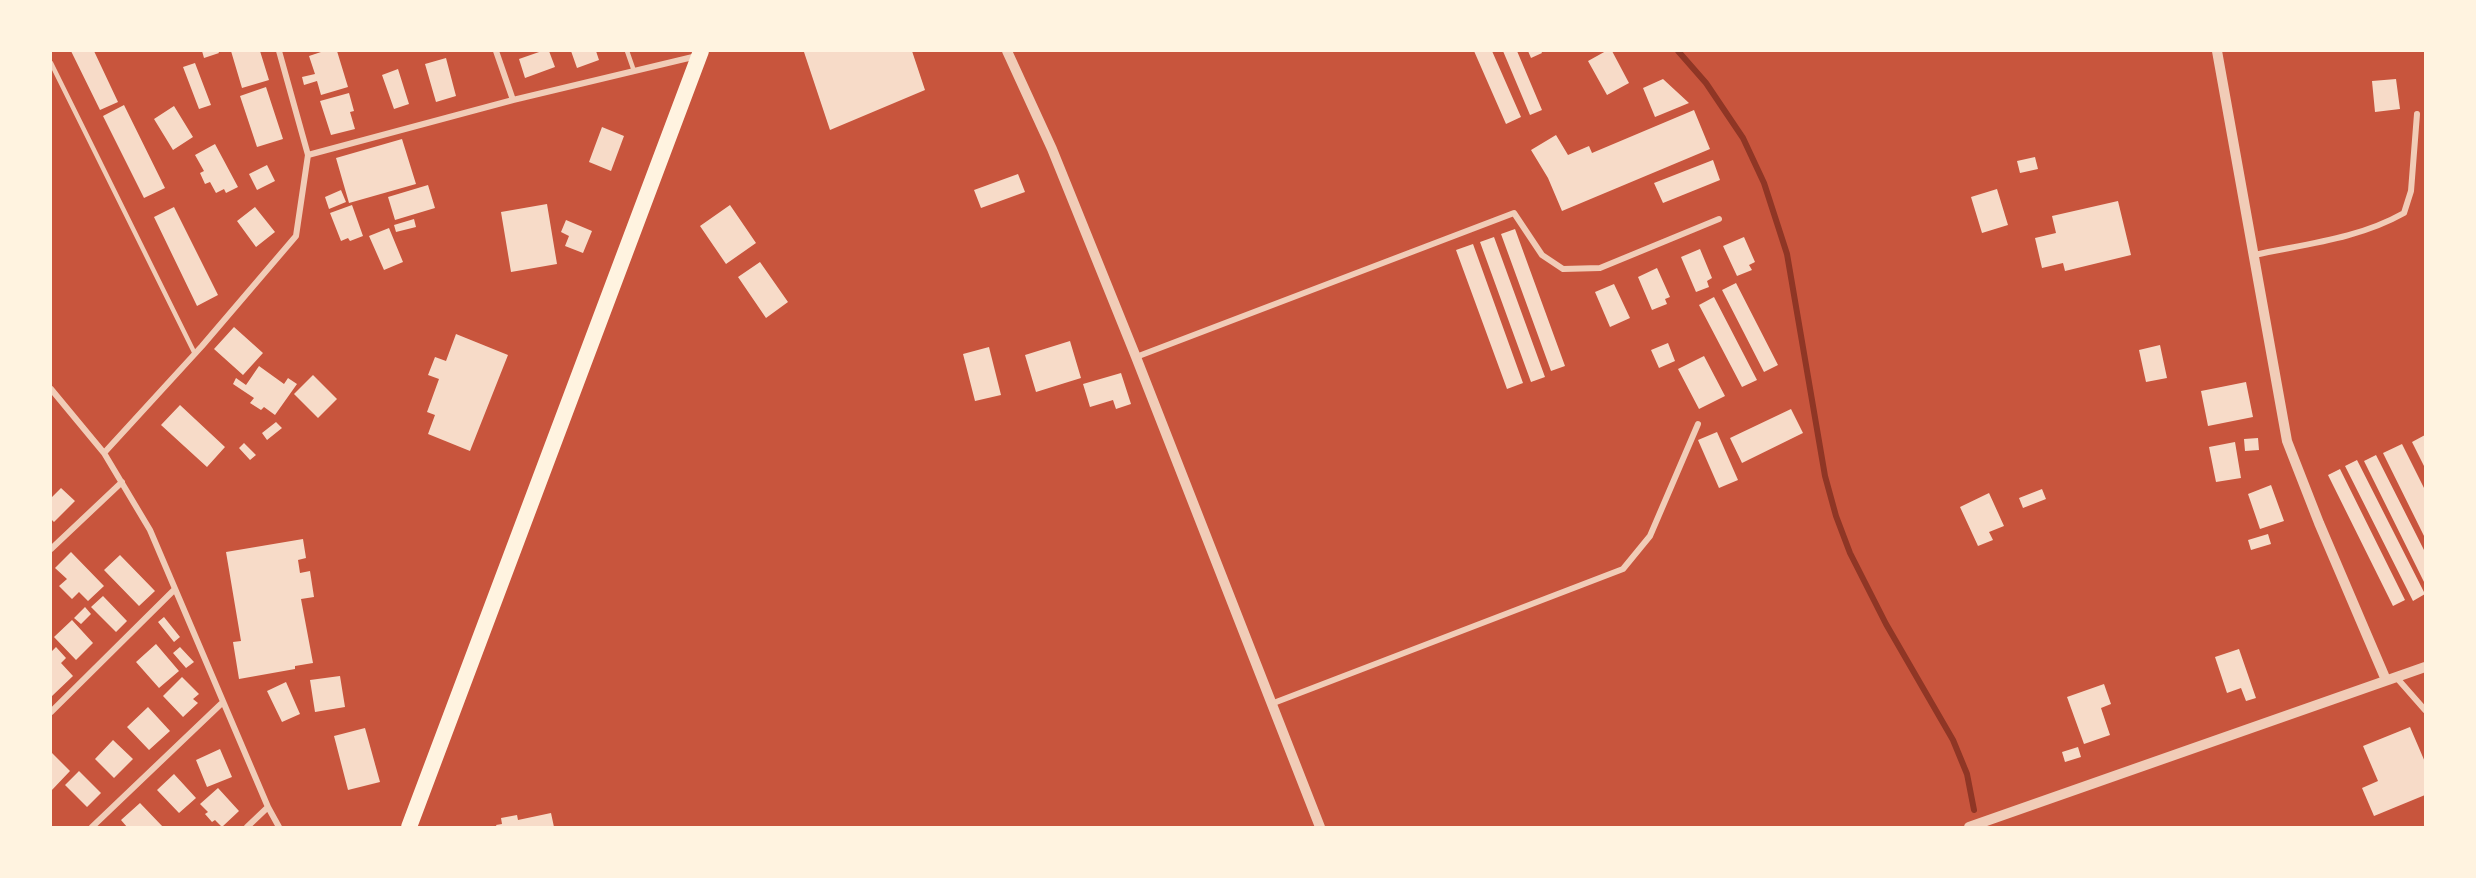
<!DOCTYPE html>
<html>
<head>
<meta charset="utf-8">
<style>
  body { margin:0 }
  #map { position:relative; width:2476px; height:878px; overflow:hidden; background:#c8553d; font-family:Barlow,sans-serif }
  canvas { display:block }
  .frame { position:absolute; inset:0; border:52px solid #fff3e0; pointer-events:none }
</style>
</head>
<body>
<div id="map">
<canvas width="2476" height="878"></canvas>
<div class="frame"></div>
</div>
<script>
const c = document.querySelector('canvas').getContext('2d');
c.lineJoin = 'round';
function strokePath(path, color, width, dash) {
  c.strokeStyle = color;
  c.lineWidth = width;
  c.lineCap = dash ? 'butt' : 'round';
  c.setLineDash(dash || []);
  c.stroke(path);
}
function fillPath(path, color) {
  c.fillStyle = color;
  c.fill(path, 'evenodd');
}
strokePath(new Path2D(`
  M1678 51 1706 83 1743 138 1764 183 1787 254 1825 476 1836 516 1850 553 1886 624 1953 740 1967 774 1974 810`), '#8f3625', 6);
fillPath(new Path2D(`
  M71 51H94L118 102 100 110Z
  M202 51H218L219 53 204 58Z
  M231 51H260L269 80 242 88Z
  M324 51H337L348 87 321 95 317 81 304 85 302 77 315 74 309 56Z
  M542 51H549L555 67 525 78 519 59Z
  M571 51H596L599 60 577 68Z
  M807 51H912L925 90 830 130 804 52Z
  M1474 51H1492L1521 117 1506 124Z
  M1503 51H1517L1542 110 1530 115Z
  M1528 51H1541L1542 53 1531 58Z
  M1606 51H1612L1629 83 1607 95 1588 61Z
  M446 58 456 96 436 102 425 64Z
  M195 63 211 105 199 109 183 67Z
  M398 69 409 104 394 109 382 75Z
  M1663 79 1689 103 1655 117 1643 88Z
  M2396 79 2400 109 2375 112 2372 81Z
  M266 87 283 139 257 147 240 96Z
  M349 93 354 111 350 112 355 129 331 135 320 101Z
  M124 105 165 188 144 198 103 116Z
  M174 106 193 137 173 150 154 119Z
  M1694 110 1710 149 1562 211 1548 178 1531 150 1556 135 1568 155 1589 146 1592 153Z
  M602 127 624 136 611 171 589 162Z
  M402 139 416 184 349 203 336 158Z
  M215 144 238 187 226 193 224 189 216 193 210 182 205 184 200 173 204 171 195 155Z
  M2035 157 2038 169 2020 173 2017 161Z
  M1713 160 1720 180 1663 203 1654 183Z
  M267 165 275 181 257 190 249 174Z
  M1018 174 1025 192 981 208 974 190Z
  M428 185 435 208 395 220 388 197Z
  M1997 189 2008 225 1982 233 1971 197Z
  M341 190 346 202 329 209 325 197Z
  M2118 201 2131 255 2065 271 2063 263 2042 268 2035 238 2056 233 2052 216Z
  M547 204 557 264 511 272 501 212Z
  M352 205 363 236 350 241 348 238 341 241 330 213Z
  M730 205 756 243 726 264 700 226Z
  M174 207 218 295 197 306 154 217Z
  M255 207 275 232 256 247 237 221Z
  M414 219 416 227 396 232 394 225Z
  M566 220 592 231 583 253 565 246 569 236 561 232Z
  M389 228 403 262 384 270 369 236Z
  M1515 229 1565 366 1551 371 1501 234Z
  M1494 237 1545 377 1531 382 1480 242Z
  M1744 237 1755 262 1749 265 1752 270 1737 276 1723 246Z
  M1473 244 1523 383 1507 389 1456 250Z
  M1700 249 1712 278 1707 281 1709 287 1696 292 1681 257Z
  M760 262 788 302 766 318 738 277Z
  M1657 268 1670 297 1665 299 1667 304 1652 310 1638 277Z
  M1736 283 1778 365 1764 372 1722 290Z
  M1614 284 1630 318 1610 327 1595 292Z
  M1714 297 1757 380 1742 387 1699 305Z
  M234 327 263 353 243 375 214 349Z
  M456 334 508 355 470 451 428 434 435 415 427 412 439 379 428 375 435 357 446 361Z
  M1070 341 1081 378 1036 392 1025 355Z
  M1668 343 1675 361 1659 368 1651 350Z
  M2160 345 2167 378 2146 382 2139 350Z
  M989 347 1001 395 975 401 963 354Z
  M1704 356 1725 396 1699 409 1678 369Z
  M259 366 284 384 288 378 297 384 275 415 264 407 261 410 250 403 254 398 233 384 236 378 246 385Z
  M1121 373 1131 404 1116 409 1113 400 1090 407 1083 384Z
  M313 375 337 399 318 418 294 394Z
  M2246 382 2253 417 2208 426 2201 391Z
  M180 405 225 447 207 467 161 425Z
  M1791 409 1803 433 1742 463 1730 438Z
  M276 422 282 428 267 440 262 433Z
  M1717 432 1738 480 1719 488 1698 440Z
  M2425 435V468L2412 442Z
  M2258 438 2259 450 2245 451 2244 439Z
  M2235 442 2241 478 2216 482 2209 447Z
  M244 443 256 455 250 460 239 448Z
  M2402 444 2425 490V538L2383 453Z
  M2376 455 2425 552V584L2364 461Z
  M2357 460 2425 594 2413 601 2345 466Z
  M2340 469 2405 600 2393 606 2328 475Z
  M2271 485 2284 521 2260 529 2248 494Z
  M61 488 75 501 54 522 51 519V498Z
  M2042 489 2046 499 2023 508 2019 498Z
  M1989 493 2004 526 1989 532 1993 540 1978 546 1960 507Z
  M2268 534 2271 544 2251 550 2248 540Z
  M303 539 306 558 298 560 300 573 310 571 314 597 301 599 313 663 295 666V669L239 679 233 642 241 641 226 552Z
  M71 552 104 586 88 601 79 592 72 599 59 586 67 579 55 568Z
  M120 555 155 591 139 606 104 570Z
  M103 596 127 621 116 632 91 607Z
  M85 607 91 614 81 624 74 618Z
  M164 617 180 637 174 642 158 622Z
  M72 620 93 643 76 660 54 637Z
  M156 644 179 671 159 688 136 662Z
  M56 647 66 658 61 663 73 676 52 696 51 652Z
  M180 647 194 662 186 668 173 653Z
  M2239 649 2256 698 2246 701 2241 688 2227 693 2215 657Z
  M340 676 345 707 315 712 310 680Z
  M182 677 199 694 193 699 198 703 183 717 163 696Z
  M286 682 300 714 282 722 267 691Z
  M2104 684 2111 704 2101 708 2110 735 2084 744 2067 697Z
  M148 707 170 731 149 750 127 727Z
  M2410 727 2425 762V795L2374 816 2362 788 2378 781 2363 746Z
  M365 728 380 782 348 790 334 736Z
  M113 740 133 759 114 778 95 759Z
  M2078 747 2081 757 2065 762 2062 752Z
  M220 749 232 777 207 787 196 760Z
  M51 752 70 771 51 791Z
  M79 771 101 793 87 807 65 785Z
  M174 774 196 798 179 813 157 790Z
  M218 788 239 811 222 827 215 820 212 822 205 814 208 812 200 804Z
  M140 803 163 827H127L121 820Z
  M551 813 554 827H497L496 825 502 824 501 818 517 815 518 820Z`), '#f7dbc8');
strokePath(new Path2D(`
  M627 51 634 71
  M51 63 195 354`), '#f1ccb7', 4.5);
strokePath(new Path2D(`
  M496 51 513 100
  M308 155 513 100 697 56
  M2254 255C2305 244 2358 239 2404 213L2411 191 2417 114
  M1136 357 1514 213 1542 255 1563 269 1600 268 1719 219
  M51 389 104 453 150 530 268 807 279 827
  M104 453 202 346 296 236 308 155 279 51
  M51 549 122 482
  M2396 677 2425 710
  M1271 704 1623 569 1650 536 1698 424
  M51 712 174 590
  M92 827 223 702
  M247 827 268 807`), '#f1ccb7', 6);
strokePath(new Path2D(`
  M1007 51 1052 149 1136 357 1320 827
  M2217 51 2287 441 2319 523 2386 680
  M1969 827 2425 667`), '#f1ccb7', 10);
strokePath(new Path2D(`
  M409 827 701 51`), '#fff3e0', 16);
</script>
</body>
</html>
